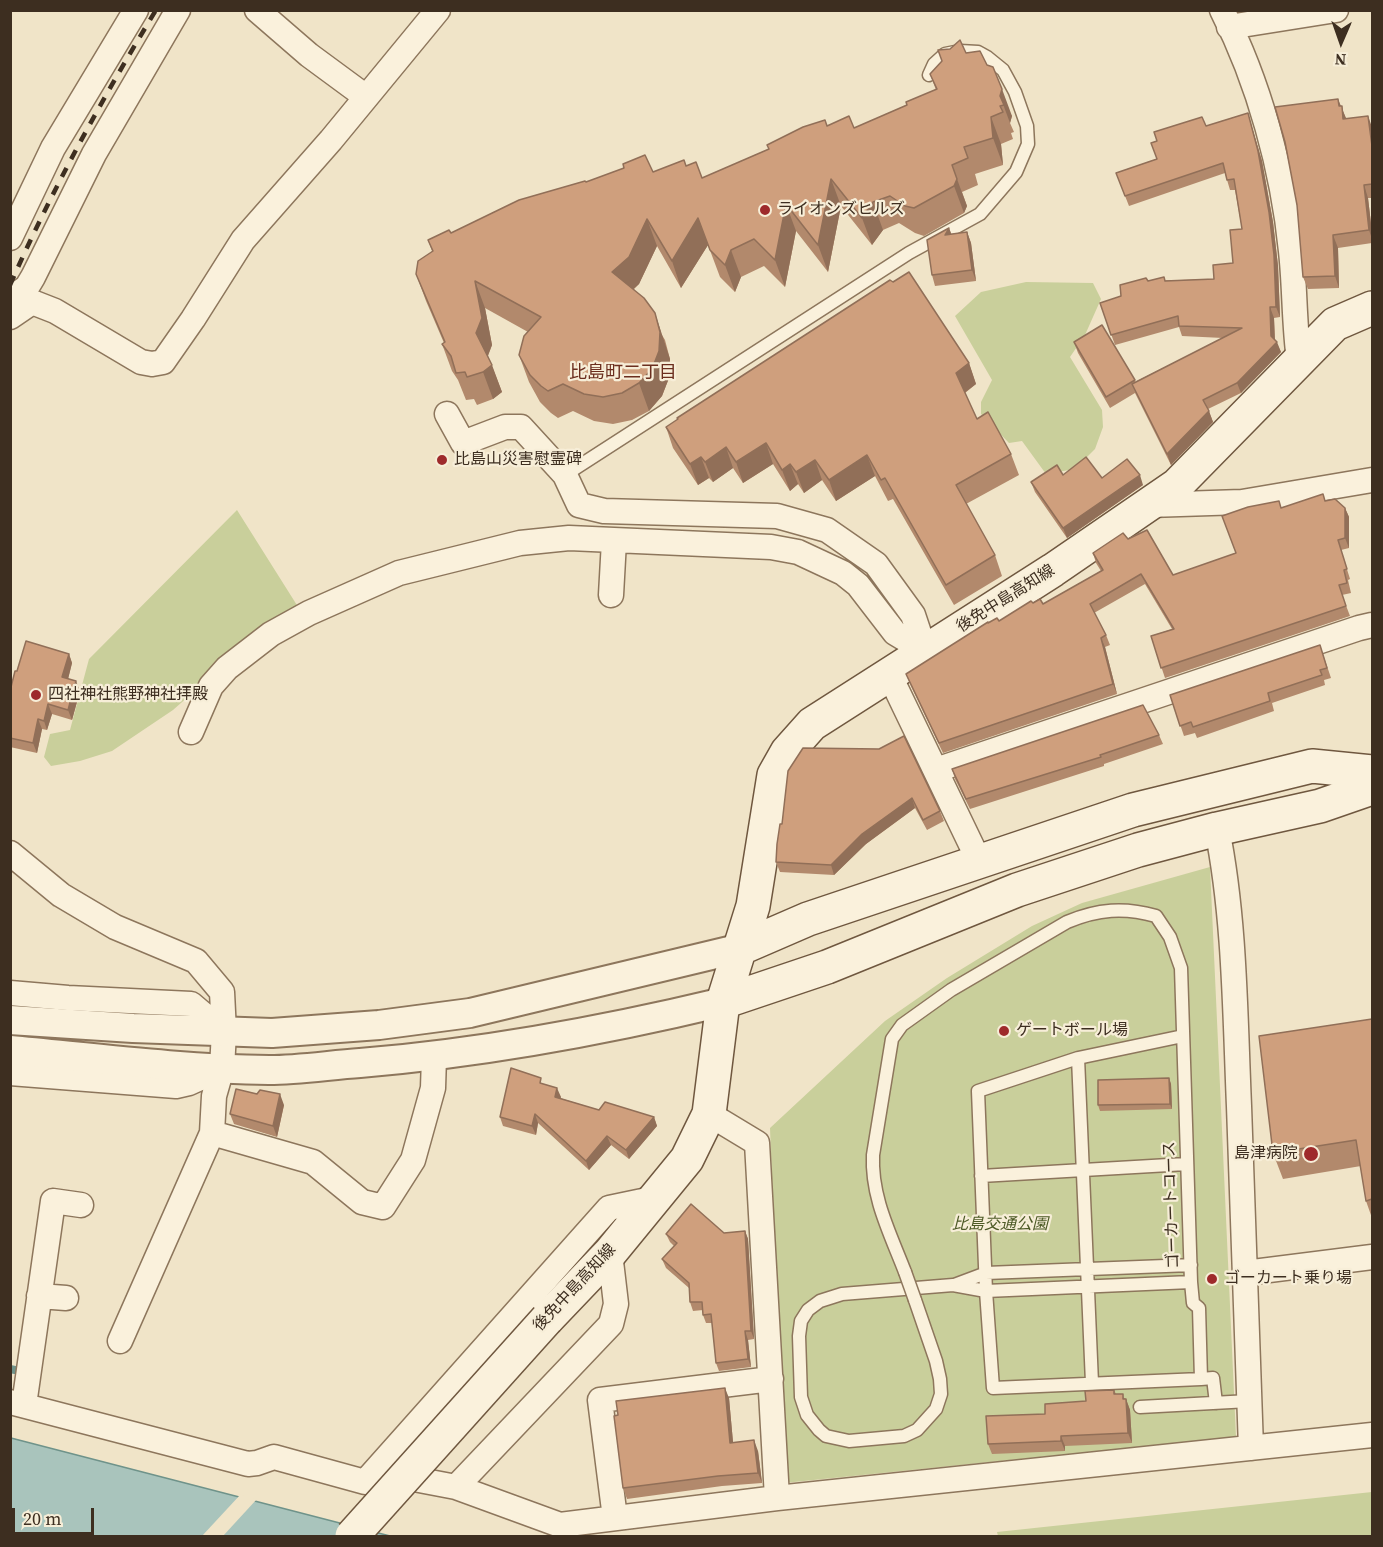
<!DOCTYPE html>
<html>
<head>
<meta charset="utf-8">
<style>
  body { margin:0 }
  #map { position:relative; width:1383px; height:1547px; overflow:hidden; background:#f0e4c8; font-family:"Source Serif 4",serif }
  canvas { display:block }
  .frame { position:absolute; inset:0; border:12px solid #3d2e20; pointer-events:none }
  .north { position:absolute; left:1311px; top:12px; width:60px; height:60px; -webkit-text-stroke:4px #f7eed8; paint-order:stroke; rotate:182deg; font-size:16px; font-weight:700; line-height:24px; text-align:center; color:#3d2e20 }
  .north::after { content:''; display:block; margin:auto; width:21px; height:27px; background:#3d2e20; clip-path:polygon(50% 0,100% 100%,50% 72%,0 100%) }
  .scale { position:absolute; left:12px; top:1508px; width:82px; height:27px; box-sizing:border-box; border:3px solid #3d2e20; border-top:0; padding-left:8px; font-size:18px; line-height:21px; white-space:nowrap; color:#3d2e20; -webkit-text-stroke:4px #f7eed8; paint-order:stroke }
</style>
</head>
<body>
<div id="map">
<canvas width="1383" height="1547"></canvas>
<div class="frame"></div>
<div class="north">N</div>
<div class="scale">20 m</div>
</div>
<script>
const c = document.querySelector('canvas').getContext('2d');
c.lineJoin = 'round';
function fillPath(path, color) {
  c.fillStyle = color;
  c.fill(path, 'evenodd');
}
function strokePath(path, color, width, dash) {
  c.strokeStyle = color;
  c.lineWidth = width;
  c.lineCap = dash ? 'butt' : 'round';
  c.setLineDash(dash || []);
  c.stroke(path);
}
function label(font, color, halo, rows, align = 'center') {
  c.font = font + ' "Source Serif 4","Noto Sans JP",serif';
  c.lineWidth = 4.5;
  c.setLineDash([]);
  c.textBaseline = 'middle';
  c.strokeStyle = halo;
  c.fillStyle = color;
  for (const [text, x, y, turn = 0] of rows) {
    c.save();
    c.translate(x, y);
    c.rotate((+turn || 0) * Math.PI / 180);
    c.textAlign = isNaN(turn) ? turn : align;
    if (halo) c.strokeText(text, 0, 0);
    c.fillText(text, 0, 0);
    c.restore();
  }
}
fillPath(new Path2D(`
  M1026 282 1093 283 1101 299 1085 335 1070 357 1102 410 1103 427 1095 449 1075 469 1046 474 1022 441 1009 443 981 414V402L992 380 955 316 981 292Z
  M237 510 300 610 223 666 173 710 112 751 80 761 51 766 44 757 50 734 70 730 89 659Z
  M1210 867 1236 1437 784 1483 770 1128 885 1021 947 978 1032 926 1082 903Z
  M1372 1492V1536H998L997 1532Z`), '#c9cf9b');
const water = new Path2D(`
  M11 1438 390 1536H11Z`);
fillPath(water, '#a9c4bc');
strokePath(water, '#6f938a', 1.5);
fillPath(new Path2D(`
  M240 1495 257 1499 223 1536H202Z`), '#f0e4c8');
strokePath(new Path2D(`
  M10 1369 15 1370`), '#6f938a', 8);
const service = new Path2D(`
  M565 475 909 253 980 214 1016 172 1028 144 1027 126 1015 92 1003 70 987 57 978 52 960 51 945 54 934 64 929 75
  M1078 1058 978 1091 986 1291 993 1388 1201 1379
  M981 1176 1186 1164
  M905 1272C890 1233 871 1197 873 1155L892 1039 902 1025 951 990 1067 922C1098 909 1124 907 1156 916L1170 937 1181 968 1191 1282 1193 1303 1199 1308 1201 1379 1213 1378 1216 1403
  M954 1285 986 1273 1191 1265
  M915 1300 936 1361 940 1379 941 1394 936 1409 917 1430 904 1436 849 1441 826 1436 819 1430 807 1415 801 1397 799 1336 801 1321 808 1310 820 1301 842 1294 953 1285 986 1291 1191 1282
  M1092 1383 1078 1058 1183 1036
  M1140 1407 1249 1401`);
const minor = new Path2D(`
  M257 10 309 55 366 97
  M1222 10C1259 82 1283 170 1291 251 1295 287 1294 324 1299 360
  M1229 27 1336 10
  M10 238 53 148 136 10
  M10 299 27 287 33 277 94 154 178 10
  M10 317 32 302 55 311 141 362 152 364 163 362 193 319 243 240 331 140 438 10
  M447 414 463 443 505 427H521L565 475 579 505 604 511 777 516 827 530 876 564 913 615 925 651
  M1149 505 1242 502 1372 480
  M611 595 614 541
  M889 674 979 861
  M191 732 211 686 227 668 271 634 309 613 399 573 520 543 569 538 771 547 798 552 843 573 858 585 895 633 925 651
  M936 770 1359 628 1372 625
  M1217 829C1235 919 1235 1014 1239 1106 1243 1220 1247 1334 1251 1448
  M10 853 61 895 115 927 196 961 222 992 224 1032 222 1068 214 1096 212 1133 120 1341
  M10 993 68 998 191 1004 224 1032
  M10 1073 176 1086 189 1083 222 1068
  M709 1114 757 1143 777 1498
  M212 1133 313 1162 362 1202 383 1207 413 1160 433 1088 434 1057
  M1245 1273 1372 1257
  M39 1296 66 1298
  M10 1402 248 1464 257 1463 274 1457 365 1482 414 1479 456 1487 560 1525 777 1498 1372 1435
  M24 1405 53 1201 81 1205
  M365 1482 609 1208 652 1199
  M456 1487 611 1324 616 1304 610 1253
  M615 1518 600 1400 771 1379`);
const tertiary = new Path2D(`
  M10 1020 133 1028 272 1033 379 1025 470 1013 741 948
  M10 1050C96 1058 183 1069 269 1070 299 1070 330 1065 360 1063 483 1053 602 1031 723 1002`);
const secondary = new Path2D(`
  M741 948 808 919 1133 810 1312 766 1372 772
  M723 1002 827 967 1017 890 1138 850 1217 829 1320 806 1372 788
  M547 1319 610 1253 687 1159 709 1114 723 1002 753 906 774 775 787 752 812 724 1053 570 1177 485 1335 324 1372 308`);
strokePath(service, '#8d765c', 15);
strokePath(minor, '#8d765c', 27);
strokePath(tertiary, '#8d765c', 32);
strokePath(secondary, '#6f573f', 36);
strokePath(service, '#faf1dc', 12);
strokePath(minor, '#faf1dc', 24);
strokePath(tertiary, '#faf1dc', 28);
strokePath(secondary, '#faf1dc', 33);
strokePath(new Path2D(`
  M10 285C52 190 102 99 156 10`), '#3d2e20', 4.5, [10, 10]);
const serviceBridge = new Path2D(`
  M905 1272 915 1300`);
const secondaryBridge = new Path2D(`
  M352 1536 547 1319`);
strokePath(serviceBridge, '#8d765c', 15, []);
strokePath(secondaryBridge, '#6f573f', 36, []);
strokePath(serviceBridge, '#faf1dc', 12);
strokePath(secondaryBridge, '#faf1dc', 33);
fillPath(new Path2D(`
  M966 53 1012 116 1010 123 1014 132 1011 133 1013 139 1001 144 1003 165 975 174 978 185 962 192 967 206 964 213 924 236 915 233 899 223 883 230 872 245 841 206 828 272 796 231 785 287 764 266 741 277 735 292 720 277 708 245 681 288 657 246 639 284 634 289 665 340 670 359 669 378 662 396 649 411 632 420 613 424 594 421 573 411 558 418 551 413 540 402 529 382 519 355 528 332 485 308 492 345 488 356 502 392 493 399 477 405 474 399 466 400 458 380 452 371 442 344 444 343 426 301 416 274 432 251 428 240 451 233 586 182 653 172 686 166 702 178 827 126 854 128 907 105 936 90 930 74Z
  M1341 106 1346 119 1372 127V198H1368L1372 232V243L1338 248 1339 288 1308 289 1303 277Z
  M1248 113 1251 124 1262 161 1273 222 1278 266 1280 317 1274 318 1275 340 1281 352 1241 393 1208 409 1213 422 1171 465 1135 393 1110 408 1078 353 1074 342 1135 380V382L1223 338 1182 336 1179 327 1115 345 1100 303 1121 296 1148 281 1214 279 1233 263 1242 229 1235 190H1230L1225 173 1129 206 1116 173 1157 159 1206 126Z
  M949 228 951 234 967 232 971 243 976 281 935 286 932 275Z
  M969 363 976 384 965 393 977 419 1011 454 1019 475 966 504 995 555 1002 576 954 605 893 499 888 501 875 476 836 501 822 480 804 493 798 484 790 491 773 464 743 483 733 468 713 482 709 478 698 485 673 448 666 427 678 420 677 418Z
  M1063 475 1102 478 1143 485 1067 538 1035 492 1031 482Z
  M1325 501 1345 508 1349 517V548L1341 550 1350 579 1348 580 1351 593 1342 595 1350 616 1165 678 1151 636 1172 629 1145 584 1094 613 1106 635 1110 645 1105 647 1117 694 943 753 910 684 906 674 988 623 999 621 1033 603 1043 604 1101 571 1096 563 1093 553 1128 539 1173 575 1236 553 1282 507Z
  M1320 645 1331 678 1324 680 1325 685 1272 703 1274 711 1197 738 1195 733 1184 736 1170 695Z
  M69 654 72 663 68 679 80 691 72 720 52 714 47 730 42 729 37 753 10 747V691L17 671Z
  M1159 735 1163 744 1104 764V766L970 809 955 779 952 769Z
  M803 748 940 811 944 821 927 830 915 808 866 844 834 875 780 872 776 862 782 824Z
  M1372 1019V1218L1366 1201 1361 1166 1283 1179 1273 1153Z
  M1169 1078 1171 1084 1172 1109 1100 1111 1098 1105Z
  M543 1084 561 1097 560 1098 599 1110 654 1117 657 1126 629 1159 611 1145 589 1170 538 1123 536 1135 503 1126 500 1117Z
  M284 1105 277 1137 234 1124 230 1114Z
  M745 1231 748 1239 754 1339 748 1340 751 1367 719 1371 716 1363 712 1323H706L703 1315V1310L693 1311 690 1302 689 1288 666 1268 662 1259 674 1246 670 1242 666 1234 724 1233Z
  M1114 1390 1116 1394 1126 1399 1130 1410 1132 1443 1065 1446V1451L992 1454 988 1444 1086 1401Z
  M729 1398 733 1442 758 1451 762 1483 722 1486 627 1499 623 1488Z`), '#b2896c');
fillPath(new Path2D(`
  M1002 89 1012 116 1010 123 1000 96Z
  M1338 99 1346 118 1348 132 1339 106Z
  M1248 113 1251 124 1262 161 1273 222 1278 266 1280 317 1276 307Z
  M1368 116 1372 127V146Z
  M991 117 1001 144 1003 165 993 138Z
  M831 179 841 206 828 272 818 245Z
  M957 179 967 206 964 213 954 186Z
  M1364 185 1368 198 1372 232V239L1369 230Z
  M873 202 883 230 872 245 862 218Z
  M786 204 796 231 785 287 775 260Z
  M698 218 708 245 681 288 672 261Z
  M647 219 657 246 639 284 622 299 612 272Z
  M949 228 953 238 945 235Z
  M967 232 971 243 976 281 972 270Z
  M1333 235 1338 248 1339 288 1335 276Z
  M731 250 741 277 735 292 725 265Z
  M475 281 485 308 492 345 486 360 476 333Z
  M1270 307 1274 318 1275 344 1277 342 1281 352 1241 393 1237 383 1271 336Z
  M655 313 670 359 669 378 662 396 649 411 639 383Z
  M969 363 976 384 963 394 956 373Z
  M492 365 502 392 493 399 483 372Z
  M1209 411 1213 422 1171 465 1167 454Z
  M766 443 773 464 743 483 736 462Z
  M726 447 733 468 713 482 705 462Z
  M867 455 875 476 836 501 829 480Z
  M701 457 709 478 698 485 690 464Z
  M815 460 822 480 804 493 796 472Z
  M790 464 798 484 790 491 782 470Z
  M1140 475 1143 485 1067 538 1063 528Z
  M1345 508 1349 517V548L1345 538Z
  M1101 638 1105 647 1117 694 1113 684Z
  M69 654 72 663 66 687 62 677Z
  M76 681 80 691 72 720 68 710Z
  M48 704 52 714 47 730 44 721Z
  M38 719 42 729 37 753 33 743Z
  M912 798 915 808 866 844 834 875 831 865 862 834Z
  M1169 1078 1171 1084 1172 1109 1170 1104Z
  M557 1088 561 1097 558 1106 555 1097Z
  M280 1094 284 1105 277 1137 273 1126Z
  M535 1114 538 1123 536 1135 532 1126Z
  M654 1117 657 1126 629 1159 626 1150Z
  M607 1136 611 1145 589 1170 586 1161Z
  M745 1231 748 1239 754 1339 751 1331Z
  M745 1331 748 1340 751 1367 748 1359Z
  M725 1388 729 1398 734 1453 730 1443Z
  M1123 1394 1126 1405V1399L1130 1410 1132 1443 1128 1433Z
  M1061 1436 1065 1446V1451L1061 1441Z
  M754 1440 758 1451 762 1483 758 1473Z`), '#916f58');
const building = new Path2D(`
  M960 40 966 53 980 51 987 65 993 67 1002 89 1000 96 1004 105 1000 106 1003 112 991 117 993 138 964 147 968 158 952 165 957 179 954 186 914 208 905 206 890 196 873 202 862 218 831 179 818 245 786 204 775 260 754 239 731 250 725 265 710 250 698 218 672 261 647 219 629 257 612 272 644 298 655 313 660 332 659 351 652 369 639 383 622 393 603 397 584 394 563 384 548 391 541 386 530 375 519 355 524 336 541 317 475 281 482 318 476 333 492 365 483 372 467 377 465 372 456 373 451 356 442 344 445 342 416 274 418 261 433 251 428 240 449 230 451 233 519 200 585 181 586 182 624 168 623 164 645 155 653 172 684 160 686 166 696 162 702 178 769 149 767 145 803 127 825 120 827 126 849 116 854 128 907 105 906 102 937 89 930 74 942 61 938 50 950 49Z
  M1338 99 1339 106H1342L1343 119 1368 116 1372 146V184L1364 185 1369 230 1333 235 1335 276 1303 277 1297 205 1285 142 1275 107Z
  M1248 113 1258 151 1269 212 1274 255 1276 307H1270L1271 336 1277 342 1237 383 1203 400 1209 411 1167 454 1132 384 1242 328 1179 326 1178 316 1111 335 1100 303 1121 296 1120 285 1146 278 1148 281 1164 277 1165 281 1214 279 1213 265 1233 263 1230 230 1242 229 1234 179 1227 180 1223 163 1125 196 1116 173 1157 159 1151 143 1157 141 1154 132 1202 117 1206 126Z
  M949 228 945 235 967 232 972 270 932 275 927 240Z
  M909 272 969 363 956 373 977 419 988 412 1011 454 956 485 995 555 946 585 885 478 881 480 867 455 829 480 815 460 796 472 790 464 782 470 766 443 736 462 726 447 705 462 701 457 690 464 666 427 678 419 677 418 890 280 893 282Z
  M1102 325 1135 380 1106 397 1074 342Z
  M1086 457 1102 478 1127 459 1140 475 1063 528 1031 482 1057 465 1063 475Z
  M1323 494 1325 501 1335 499 1345 508V538L1338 540 1347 569 1344 570 1347 583 1339 585 1346 606 1161 668 1151 636 1174 629 1141 574 1090 604 1106 635 1101 638 1113 684 939 743 906 674 988 622V623L997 618 999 621 1031 601 1033 603 1040 599 1043 604 1103 570 1093 553 1123 533 1128 539 1147 530 1173 575 1236 553 1222 516 1248 507 1279 501 1281 508Z
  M26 641 69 654 62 677 76 681 68 710 48 704 44 721 38 719 33 743 10 738V691L15 671H17Z
  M1320 645 1327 668 1320 670 1322 675 1268 693 1270 701 1193 727 1191 722 1180 726 1170 695Z
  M1143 705 1159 735 1100 755 1101 757 966 799 952 769Z
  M904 736 940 811 923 820 912 798 862 834 831 865 776 862 777 844 780 824H782L788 771 803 748 879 749Z
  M1372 1019V1199L1366 1201 1356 1140 1273 1153 1259 1036Z
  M511 1068 541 1078 540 1083 557 1088 555 1097 599 1110 605 1102 654 1117 626 1150 607 1136 586 1161 535 1114 532 1126 500 1117Z
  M1169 1078 1170 1104 1098 1105V1080Z
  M236 1089 257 1094 260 1090 280 1094 273 1126 230 1114Z
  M691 1204 724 1233 745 1231 751 1331H745L748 1359 716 1363 711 1314 703 1315 702 1302H690L689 1283 662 1259 677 1243 666 1234Z
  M725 1388 730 1443 754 1440 758 1473 718 1476 623 1488 614 1416 618 1415 616 1401Z
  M1114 1390V1394H1123V1399H1126L1128 1433 1061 1436V1441L988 1444 986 1416 1045 1414V1404L1086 1401 1085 1391Z`);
fillPath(building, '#cf9f7d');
strokePath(building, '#916f58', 1.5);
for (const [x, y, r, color] of [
  [765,210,6,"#9e2a2b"],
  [442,460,6,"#9e2a2b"],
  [36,695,6,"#9e2a2b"],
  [1004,1031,6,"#9e2a2b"],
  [1311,1154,8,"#9e2a2b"],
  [1212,1279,6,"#9e2a2b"]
]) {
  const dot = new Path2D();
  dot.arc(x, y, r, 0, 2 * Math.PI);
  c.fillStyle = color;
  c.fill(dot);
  strokePath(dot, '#f7eed8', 2);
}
label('16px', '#3d2e20', '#f7eed8', [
  ["ライオンズヒルズ",777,210],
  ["比島山災害慰霊碑",454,460],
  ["四社神社熊野神社拝殿",48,695],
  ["ゲートボール場",1016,1031],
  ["島津病院",1298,1154,"right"],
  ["ゴーカート乗り場",1224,1279]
], 'left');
label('16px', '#3d2e20', '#f7eed8', [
  ["後免中島高知線",1006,599,-32],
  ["ゴーカートコース",1172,1205,-92],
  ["後免中島高知線",575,1288,-47]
]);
label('italic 16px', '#4d5a26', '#f7eed8', [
  ["比島交通公園",1000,1225]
]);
label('18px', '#6b2e1e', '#f7eed8', [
  ["比島町二丁目",623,373]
]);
</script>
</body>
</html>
